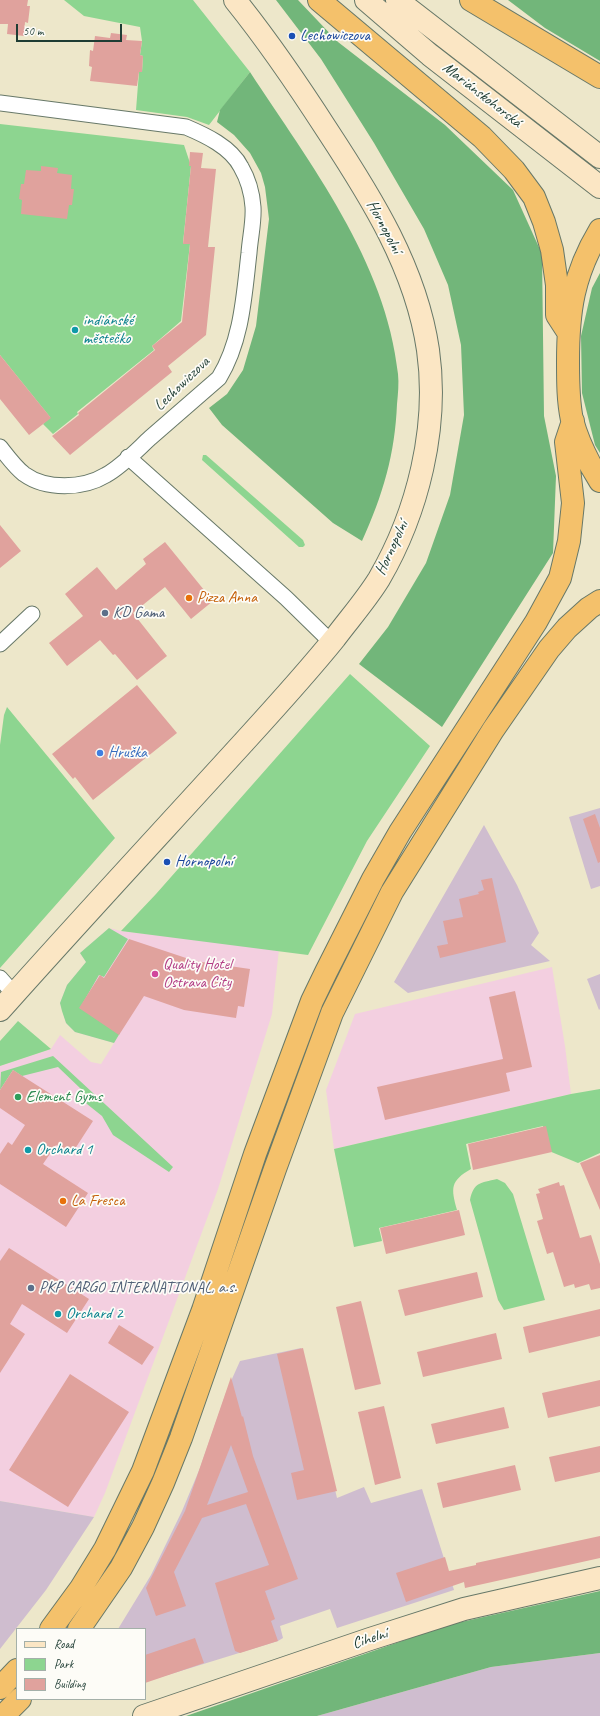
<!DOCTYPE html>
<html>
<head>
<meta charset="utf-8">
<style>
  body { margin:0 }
  #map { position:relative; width:600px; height:1716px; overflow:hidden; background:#ede7ca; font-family:Caveat,sans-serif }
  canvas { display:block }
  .legend { position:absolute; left:16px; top:1628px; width:130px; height:72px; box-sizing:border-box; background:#fdfcf7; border:1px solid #a4b0a9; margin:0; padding:5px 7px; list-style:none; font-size:12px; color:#1f3d34 }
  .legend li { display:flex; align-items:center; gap:8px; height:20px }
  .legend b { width:20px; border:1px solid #a4b0a9 }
  .scale { position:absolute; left:16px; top:24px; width:106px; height:18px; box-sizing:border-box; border:2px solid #1f3d34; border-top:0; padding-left:5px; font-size:12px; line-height:14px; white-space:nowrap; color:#1f3d34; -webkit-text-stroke:3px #fdfcf7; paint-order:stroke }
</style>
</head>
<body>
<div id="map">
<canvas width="600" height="1716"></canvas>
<ul class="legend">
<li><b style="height:5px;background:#fbe6c4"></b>Road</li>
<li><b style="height:11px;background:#8dd590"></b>Park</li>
<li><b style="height:11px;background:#e0a29d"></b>Building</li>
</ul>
<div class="scale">50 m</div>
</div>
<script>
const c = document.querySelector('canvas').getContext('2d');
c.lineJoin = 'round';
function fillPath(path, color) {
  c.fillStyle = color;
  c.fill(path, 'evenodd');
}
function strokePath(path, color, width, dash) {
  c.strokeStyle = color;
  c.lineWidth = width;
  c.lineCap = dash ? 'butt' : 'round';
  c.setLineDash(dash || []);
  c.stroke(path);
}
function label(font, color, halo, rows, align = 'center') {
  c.font = font + ' Caveat,sans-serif';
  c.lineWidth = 3.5;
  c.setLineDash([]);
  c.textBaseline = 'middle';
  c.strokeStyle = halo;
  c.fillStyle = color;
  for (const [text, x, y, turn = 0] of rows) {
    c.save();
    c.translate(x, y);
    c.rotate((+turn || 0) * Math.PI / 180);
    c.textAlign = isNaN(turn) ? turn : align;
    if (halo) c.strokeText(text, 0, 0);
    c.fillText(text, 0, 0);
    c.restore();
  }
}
fillPath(new Path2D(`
  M109 928 121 931 279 949 272 1014 218 1189 105 1493 94 1517 0 1501V1066L51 1049 60 1035 91 1062 101 1064 114 1043 75 1032 66 1023 60 1003 67 985 86 962 80 953Z
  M552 967 565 1046 571 1094 334 1149 326 1090 355 1014Z`), '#f3cfe0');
fillPath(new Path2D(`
  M600 808V886L591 889 569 817Z
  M484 825 517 885 539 933 531 945 550 961 408 993 394 982Z
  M600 974V1009L599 1010 587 979Z
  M301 1348 337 1498 364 1487 371 1503 422 1489 454 1590 337 1628 330 1609 280 1626 283 1638 278 1641 145 1682V1629H118L151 1575 182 1511 200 1468 227 1390 240 1361Z
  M0 1501 94 1517 46 1590 0 1649Z
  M600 1653V1716H317L491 1667Z`), '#cfbdcf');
fillPath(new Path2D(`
  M64 0H193L250 72 209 125 187 117 136 110 139 72H142L143 56 140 55 142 41 140 27 84 16Z
  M0 124 184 145 191 166 183 243 190 244 181 321 152 346 154 350 77 412 78 414 53 434 43 424 50 417 0 355Z
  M203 455H206L303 540 305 545 303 547H299L202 460Z
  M350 674 430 746 367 841 308 955 121 931 156 894Z
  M7 707 115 838 0 968V745L4 715Z
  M109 928 128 939 104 977 99 975 80 1008 120 1033 114 1043 75 1032 66 1023 62 1011 60 1003 67 985 86 962 80 953Z
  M18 1021 51 1049 0 1066V1041Z
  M53 1056 173 1167 169 1172 113 1135 102 1116 77 1096 81 1089 58 1067 22 1076 13 1070 0 1090 1 1072Z
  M600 1089V1153L578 1163 549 1151 543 1126 466 1144 471 1169C450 1181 451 1188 457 1210L379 1228 382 1241 354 1247 334 1149 571 1094Z
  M497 1179 505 1183 513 1194 545 1300 504 1310 498 1300 470 1200C474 1182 480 1183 497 1179Z`), '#8dd590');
fillPath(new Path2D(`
  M276 0H298L338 42 445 125 513 190 542 254 544 416 556 476 553 553 442 727 359 664 388 627 426 563 450 495 464 415 461 345 448 285 424 229 374 143 321 59Z
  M508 0H600V61L545 28Z
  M250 72C310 164 386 261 398 374 399 383 398 394 397 404 395 454 383 495 362 541L333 523 222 425 209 408 227 394 243 370 256 326 269 219 265 187 261 173 250 153 234 135 217 122 220 110Z
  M600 273V453L595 445 582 393 581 336 592 288Z
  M600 1591V1653L491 1667 317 1716H186L448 1625Z`), '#72b67a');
fillPath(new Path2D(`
  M0 0H28L27 6H30L28 23 25 22 24 36 7 34 8 24H0Z
  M111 33 127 35 126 40 142 41 140 55 143 56 142 72H139L137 86 90 81 92 67 89 66 90 50 93 51 95 36 110 38Z
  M190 152 203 153 201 168 216 169 208 247H215L206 335 168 366 172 372 70 455 52 436 79 415 78 413 155 350 152 346 182 322 190 244H183L191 166H189Z
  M41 166 58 168 57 173 72 175 71 189H74L72 205H69L67 219 21 214 22 200 19 199 21 184H24L26 170 41 171Z
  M0 355 51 418 29 435 0 399Z
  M0 525 21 551 0 568Z
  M165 542 213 601 191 619 165 587 133 613 167 656 137 680 115 654 113 655 100 640 67 666 49 643 83 616 65 594 97 567 116 590 146 564 143 559Z
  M137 685 177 733 93 800 75 777 73 779 52 754Z
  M595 814 600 828V862L598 863 583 819Z
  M492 878 506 942 440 958 437 946 448 944 443 921 463 917 459 899 479 894 478 892 484 890 481 880Z
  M129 939 195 961 250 969 244 1007 238 1006 236 1018 184 1010 144 996 119 1035 79 1008 100 975 104 978Z
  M515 991 532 1067 506 1073 510 1091 385 1120 377 1087 503 1059 489 997Z
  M13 1070 93 1121 71 1155 56 1145 43 1164 88 1193 66 1227 0 1184V1154L8 1142 12 1145 25 1125 0 1108V1090Z
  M546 1126 552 1152 473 1170 468 1144Z
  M600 1155V1210L580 1163Z
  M559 1182 560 1186 564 1185 580 1238 591 1235 600 1264V1288L591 1290 589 1284 575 1288 574 1284 564 1287 553 1252 547 1254 537 1221 543 1219 536 1194 540 1193 538 1189Z
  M459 1210 465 1235 386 1254 380 1228Z
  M9 1248 89 1299 67 1333 22 1304 10 1324 25 1334 0 1373V1261Z
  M477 1272 483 1297 405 1316 398 1290Z
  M361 1301 381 1384 355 1390 336 1307Z
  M600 1309V1336L529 1353 523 1327Z
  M119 1325 154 1347 142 1365 108 1343Z
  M496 1333 502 1359 423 1377 417 1352Z
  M303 1348 337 1491 297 1500 291 1473 304 1470 277 1354Z
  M70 1374 129 1412 68 1507 9 1470Z
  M231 1377 242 1417 243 1416 253 1456 298 1579 265 1591 275 1619 271 1621 278 1641 240 1653 235 1651 215 1583 269 1565 246 1504 202 1518 174 1572 186 1606 156 1616 146 1588 185 1511ZM231 1445 248 1492 207 1505Z
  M600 1380V1406L548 1418 542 1393Z
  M384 1406 401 1478 375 1485 358 1412Z
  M504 1407 509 1428 436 1444 431 1424Z
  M600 1446V1472L555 1482 549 1457Z
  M515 1465 521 1490 443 1508 437 1483Z
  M600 1536V1558L465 1588 464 1582 406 1602 396 1573 445 1557 449 1571 476 1565V1563Z
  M195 1638 204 1663 145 1683V1655Z`), '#e0a29d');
const street = new Path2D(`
  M0 103 186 127C205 135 231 147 241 167 248 179 252 193 253 207 254 222 250 238 249 253 244 296 242 340 219 378 196 398 173 418 150 438 136 451 122 466 106 475 83 489 46 490 24 474 15 467 7 456 0 447
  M128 457 286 598 331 642
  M0 644 32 614
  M0 978 14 994`);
const secondary = new Path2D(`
  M366 0 430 55 600 187
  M397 0 600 157
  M0 1010C80 920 162 832 243 743 274 709 306 674 335 638 350 618 366 600 379 579 418 512 439 427 428 350 416 268 371 197 327 130 298 85 268 41 235 0
  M144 1716 370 1639 464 1609 600 1578`);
const highway = new Path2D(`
  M319 0 482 137 514 170 534 197 544 222 552 250 557 285V315L568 332
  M471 0 600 77
  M600 230C573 275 568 311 568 362 568 382 568 401 572 420 578 442 588 462 600 481
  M51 1629 81 1588 105 1549 143 1471 203 1310 255 1154 312 1001 326 972 373 879 400 832 536 622 560 578 569 541 573 503 566 442 573 421
  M79 1629 121 1568 143 1527 163 1483 181 1438 275 1169 332 1013 392 892 493 730 549 649 567 628 589 608 600 601
  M0 1688 17 1670
  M3 1716 20 1699`);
strokePath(street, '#677868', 17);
strokePath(secondary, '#677868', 24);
strokePath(highway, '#677868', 24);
strokePath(street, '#fff', 15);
strokePath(secondary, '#fbe6c4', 22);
strokePath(highway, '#f4c16b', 22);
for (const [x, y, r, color] of [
  [292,36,4,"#1a4fb4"],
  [75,330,4,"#0f9aa8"],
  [189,598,4,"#e8710a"],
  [105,613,4,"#5c6f8a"],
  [100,753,4,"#3f7fe0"],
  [167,862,4,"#1a4fb4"],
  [155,974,4,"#d1479c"],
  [18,1097,4,"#2e9e5b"],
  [28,1150,4,"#0f9aa8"],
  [63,1201,4,"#e8710a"],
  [31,1288,4,"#5c6f8a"],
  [58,1314,4,"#0f9aa8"]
]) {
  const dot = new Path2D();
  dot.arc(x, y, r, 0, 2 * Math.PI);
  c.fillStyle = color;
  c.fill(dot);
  strokePath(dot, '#fdfcf7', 1.5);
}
label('16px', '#164399', '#fdfcf7', [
  ["Lechowiczova",300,36],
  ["Hornopolní",175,862]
], 'left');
label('16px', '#1f3d34', '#fdfcf7', [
  ["Mariánskohorská",482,95,38],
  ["Hornopolní",384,227,62],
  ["Lechowiczova",182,384,-44],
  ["Hornopolní",392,548,-65],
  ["Cihelní",370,1639,-18]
]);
label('16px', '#0d838f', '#fdfcf7', [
  ["indiánské",83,321],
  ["městečko",83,339],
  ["Orchard 1",36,1150],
  ["Orchard 2",66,1314]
], 'left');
label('16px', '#c56008', '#fdfcf7', [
  ["Pizza Anna",197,598],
  ["La Fresca",71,1201]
], 'left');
label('16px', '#4e5e75', '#fdfcf7', [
  ["KD Gama",113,613],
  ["PKP CARGO INTERNATIONAL, a.s.",39,1288]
], 'left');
label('16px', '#366cbe', '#fdfcf7', [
  ["Hruška",108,753]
], 'left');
label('16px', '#b23c85', '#fdfcf7', [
  ["Quality Hotel",163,965],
  ["Ostrava City",163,983]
], 'left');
label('16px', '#27864d', '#fdfcf7', [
  ["Element Gyms",26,1097]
], 'left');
</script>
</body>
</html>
